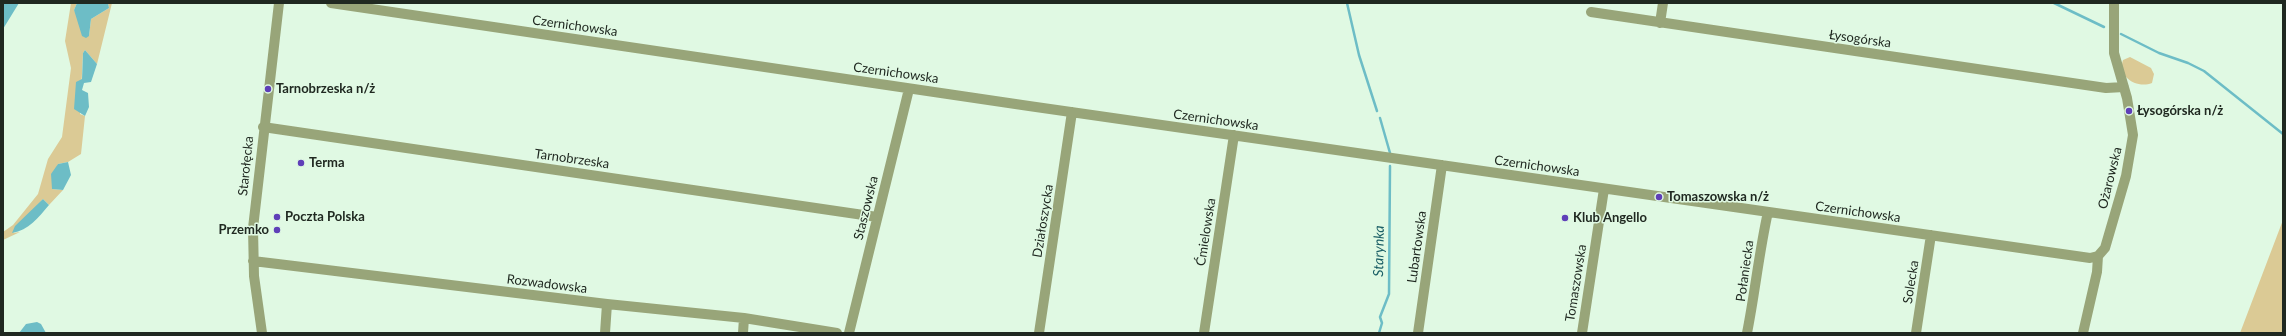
<!DOCTYPE html>
<html>
<head>
<meta charset="utf-8">
<style>
  body { margin:0 }
  #map { position:relative; width:2286px; height:336px; overflow:hidden; background:#e0f9e3; font-family:Lato,sans-serif }
  canvas { display:block }
  .frame { position:absolute; inset:0; border:4px solid #202921; pointer-events:none }
</style>
</head>
<body>
<div id="map">
<canvas width="2286" height="336"></canvas>
<div class="frame"></div>
</div>
<script>
const c = document.querySelector('canvas').getContext('2d');
c.lineJoin = 'round';
function fillPath(path, color) {
  c.fillStyle = color;
  c.fill(path, 'evenodd');
}
function strokePath(path, color, width, dash) {
  c.strokeStyle = color;
  c.lineWidth = width;
  c.lineCap = dash ? 'butt' : 'round';
  c.setLineDash(dash || []);
  c.stroke(path);
}
function label(font, color, halo, rows, align = 'center') {
  c.font = font + ' Lato,sans-serif';
  c.lineWidth = 3;
  c.setLineDash([]);
  c.textBaseline = 'middle';
  c.strokeStyle = halo;
  c.fillStyle = color;
  for (const [text, x, y, turn = 0] of rows) {
    c.save();
    c.translate(x, y);
    c.rotate((+turn || 0) * Math.PI / 180);
    c.textAlign = isNaN(turn) ? turn : align;
    if (halo) c.strokeText(text, 0, 0);
    c.fillText(text, 0, 0);
    c.restore();
  }
}
fillPath(new Path2D(`
  M71 3H77L74 10 89 36 91 19 109 8 108 3H112L97 64 85 50 83 53 80 114 85 116 81 154 68 162 58 164 52 189 63 190 49 205 43 199 13 233 20 232 3 240V232L13 225 38 194 48 159 62 137 71 68 65 41Z
  M2130 57 2151 68 2154 74 2152 83C2137 89 2117 77 2123 60Z
  M2283 220V333H2240Z`), '#dbca95');
fillPath(new Path2D(`
  M3 3H19L3 29Z
  M77 3H108L109 8 91 19 89 36 86 38 82 36 74 10Z
  M85 50 97 64 91 82 84 83 82 90 88 93 89 107 85 116 74 109 76 82 82 79 83 53Z
  M68 162 71 175 63 190 52 189 51 174 58 164Z
  M43 199 49 205C38 218 29 230 12 233L15 226Z
  M37 322 41 324 46 333H19L26 324Z`), '#6dbdc6');
strokePath(new Path2D(`
  M1347 3 1359 55 1377 111
  M2054 3 2104 27
  M2121 34 2159 53 2188 63 2204 71 2283 134
  M1380 118 1390 153
  M1379 333 1382 323 1380 317 1389 294 1390 166`), '#6dbdc6', 2.5);
strokePath(new Path2D(`
  M331 3 1029 106 2090 258 2098 256
  M1591 12 2106 88 2124 87
  M1660 23 1663 3
  M263 127 877 217
  M253 261 607 304 744 318 837 333
  M262 333 254 276 253 228 279 3
  M605 333 607 304
  M743 333 744 318
  M849 333 909 89
  M1039 333 1072 112
  M1204 333 1234 135
  M1418 333 1442 165
  M1582 333 1604 189
  M1747 333C1755 293 1759 252 1768 212
  M1916 333 1931 235
  M2083 333 2097 272 2098 256 2105 248 2126 176 2133 135 2127 98 2114 53V3`), '#98a579', 10);
for (const [x, y, r, color] of [
  [268,89,4,"#5f3fb8"],
  [2129,111,4,"#5f3fb8"],
  [301,163,4,"#5f3fb8"],
  [1659,197,4,"#5f3fb8"],
  [277,217,4,"#5f3fb8"],
  [1565,218,4,"#5f3fb8"],
  [277,230,4,"#5f3fb8"]
]) {
  const dot = new Path2D();
  dot.arc(x, y, r, 0, 2 * Math.PI);
  c.fillStyle = color;
  c.fill(dot);
  strokePath(dot, '#e0f9e3', 1.5);
}
label('13px', '#202921', '#e0f9e3', [
  ["Czernichowska",575,26,8],
  ["Łysogórska",1860,39,8],
  ["Czernichowska",896,73,8],
  ["Czernichowska",1216,120,8],
  ["Tarnobrzeska",572,159,8],
  ["Starołęcka",246,166,-84],
  ["Czernichowska",1537,166,8],
  ["Ożarowska",2110,178,-76],
  ["Staszowska",866,208,-76],
  ["Czernichowska",1858,212,8],
  ["Działoszycka",1043,221,-81],
  ["Ćmielowska",1206,232,-81],
  ["Lubartowska",1417,247,-82],
  ["Połaniecka",1745,271,-82],
  ["Solecka",1911,282,-81],
  ["Tomaszowska",1576,283,-81],
  ["Rozwadowska",547,284,7]
]);
label('bold 13px', '#202921', '#e0f9e3', [
  ["Tarnobrzeska n/ż",276,89],
  ["Łysogórska n/ż",2137,111],
  ["Terma",309,163],
  ["Tomaszowska n/ż",1667,197],
  ["Poczta Polska",285,217],
  ["Klub Angello",1573,218],
  ["Przemko",269,230,"right"]
], 'left');
label('italic 14px', '#1a5e65', '#e0f9e3', [
  ["Starynka",1379,251,-89]
]);
</script>
</body>
</html>
